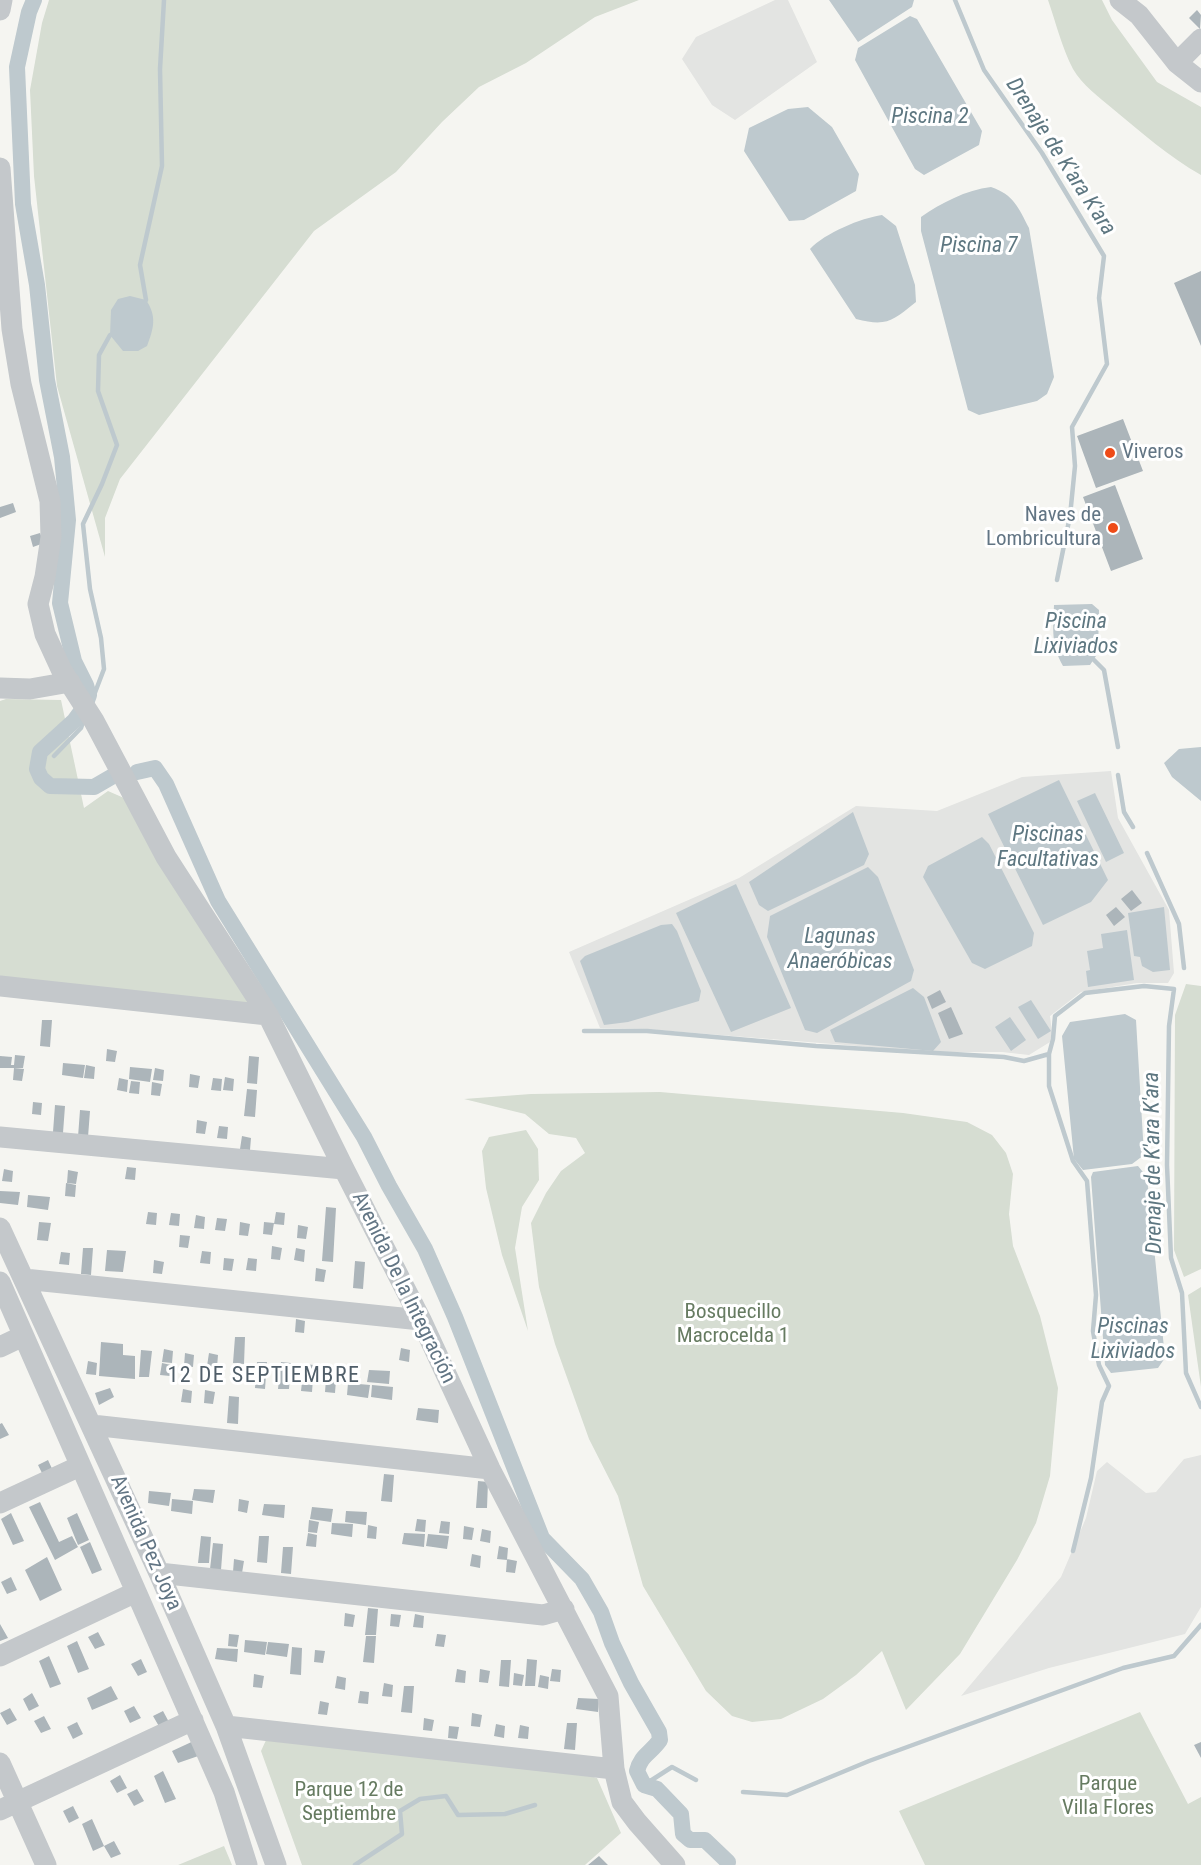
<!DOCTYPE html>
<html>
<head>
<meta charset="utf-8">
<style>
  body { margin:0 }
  canvas { display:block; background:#f5f5f1 }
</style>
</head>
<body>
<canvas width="1201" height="1865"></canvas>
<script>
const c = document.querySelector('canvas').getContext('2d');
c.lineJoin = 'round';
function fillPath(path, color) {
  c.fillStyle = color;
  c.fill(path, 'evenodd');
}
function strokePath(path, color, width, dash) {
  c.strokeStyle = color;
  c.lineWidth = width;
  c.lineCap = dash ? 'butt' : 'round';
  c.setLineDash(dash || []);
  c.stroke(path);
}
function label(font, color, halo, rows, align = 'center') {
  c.font = font + ' "Roboto Condensed",sans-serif';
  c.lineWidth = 6;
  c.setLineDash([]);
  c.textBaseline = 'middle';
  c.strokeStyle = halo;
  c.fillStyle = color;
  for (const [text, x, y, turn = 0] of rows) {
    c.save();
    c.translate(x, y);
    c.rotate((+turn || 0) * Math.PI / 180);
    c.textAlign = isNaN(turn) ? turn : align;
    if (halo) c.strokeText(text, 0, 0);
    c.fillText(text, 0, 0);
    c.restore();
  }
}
fillPath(new Path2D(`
  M775 0H788L817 62 735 120 712 105 682 59 696 37Z
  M1111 771 1118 818 1169 910 1174 973 1168 983H1137L1081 992 1050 1016 1052 1033 1050 1042 1029 1055 1002 1052H933L645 1029 600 1028 569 952 739 878 856 806 937 811 1022 777Z
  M1201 1455V1607L1185 1634 1049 1668 961 1696 1061 1577 1086 1518 1097 1471 1107 1462 1146 1493 1156 1492 1184 1459Z`), '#e3e4e2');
fillPath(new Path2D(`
  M49 0H639L595 17 526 63 479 87 442 122 396 172 314 231 120 479 105 518V557L57 386 34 176 30 90 42 23Z
  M1048 0H1102L1112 20 1157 82 1201 107V175C1169 157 1141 132 1113 109 1099 97 1082 85 1073 69 1062 48 1056 23 1048 0Z
  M6 699 61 700 84 808 108 791 124 798 255 1005 0 977V701Z
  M1186 984 1201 986V1269L1184 1277 1174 1250 1175 1015Z
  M660 1092 903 1113 967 1122 992 1135 1006 1153 1013 1174 1009 1214 1013 1246 1040 1316 1058 1388 1050 1476 1036 1523 1017 1560 960 1654 906 1710 882 1651 856 1675 823 1699 781 1719 752 1722 732 1716 706 1691 643 1586 618 1496 589 1439 555 1344 539 1287 531 1223 546 1193 561 1171 585 1153 576 1138 549 1134 525 1114 464 1099 531 1094Z
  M526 1130 538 1149 539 1180 522 1207 515 1248 528 1331 502 1255 486 1188 482 1151 489 1137Z
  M1201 1287V1387L1188 1295Z
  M1140 1712 1188 1804 1201 1797V1865H925L899 1811Z
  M267 1738 568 1770 597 1778 621 1833 585 1865H302L261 1751Z
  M224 1846 232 1865H178Z`), '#d6ddd2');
fillPath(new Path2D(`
  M829 0H914L912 7 858 42Z
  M910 16 917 19 982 131 979 145 924 175 915 169 855 60 858 48Z
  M808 107 832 127 859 174 856 191 804 220 789 221 744 151 749 128 788 109Z
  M991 187C1014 195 1018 207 1029 228L1054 377 1047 394 1037 401 979 415 968 410 921 231V217C941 203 966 190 991 187Z
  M882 215 896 226 915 285 916 302C892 321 887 327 856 319L810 249C825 233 861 218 882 215Z
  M130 296 146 300C157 316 154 328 147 346L138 351H123L110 335 111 310 118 299Z
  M1092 604 1099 610 1098 653 1090 665 1063 666C1051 645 1053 629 1054 605Z
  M1201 747V801L1172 777 1164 763 1179 749Z
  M1059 780 1108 880 1091 902 1043 925 988 814Z
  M1095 793 1124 853 1106 862 1077 801Z
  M853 812 869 854 864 865 768 911 759 905 749 882Z
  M982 837 989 844 1034 933 1032 946 985 969 972 963 923 877 928 866Z
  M868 867 878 877 914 970 911 981 817 1033 805 1030 767 937 770 916Z
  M736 884 791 1008 731 1032 676 913Z
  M1164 907 1170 970 1153 972 1142 966 1140 957 1134 956 1128 913Z
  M672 924 677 931 701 991 699 1001 628 1022 604 1025 580 961 585 956 661 925Z
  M1127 930 1134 980 1088 987 1086 971 1090 970 1087 951 1103 948 1101 934Z
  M913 988 924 997 941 1042 933 1051 835 1042 830 1030Z
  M1031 1000 1051 1031 1038 1039 1018 1007Z
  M1125 1014 1136 1020 1144 1155 1132 1164 1083 1170 1074 1159 1062 1036 1070 1022Z
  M1010 1017 1026 1040 1011 1051 995 1027Z
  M1138 1166 1147 1177 1165 1358 1158 1368 1111 1373 1105 1365 1091 1177 1093 1172Z`), '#bec9ce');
strokePath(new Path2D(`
  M955 0 984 70 1042 153 1104 256 1099 298 1107 364 1072 427 1075 466 1070 516 1057 580
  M144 303 146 300 140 265 162 166 160 69 164 0
  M1094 660 1104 670 1118 747
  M91 703 104 669 101 638 90 589 83 524 102 484 117 445 98 391 99 355 110 335 115 333
  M54 756 81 728 84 719
  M1118 775 1124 812 1133 827
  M1147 853 1179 924 1184 968
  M584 1031H647L816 1046 1004 1057 1024 1061 1049 1054 1053 1039 1055 1016 1085 993 1144 986 1174 989 1169 1026 1167 1165 1171 1258 1182 1293 1186 1373 1201 1407
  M1049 1054V1086L1073 1161 1087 1181 1096 1295 1093 1331 1099 1365 1109 1386 1102 1402 1091 1478 1073 1551
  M644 1785 672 1767 696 1780
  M743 1792 787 1795 869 1761 1123 1668 1174 1656 1201 1625
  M355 1865 402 1834 400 1811 420 1799 446 1796 458 1815 505 1814 535 1805`), '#bec9ce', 4.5);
strokePath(new Path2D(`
  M34 0 29 12 17 67 23 204 37 285 47 380 62 457 68 520 60 603 74 661 86 685 89 695 85 706 74 721 40 752 37 769 41 778 50 786 94 787 113 776
  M137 772 155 768 166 784 218 901 364 1137 389 1186 425 1249 455 1317 542 1538 582 1579 601 1612 612 1643 631 1683 659 1732 660 1740C650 1754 641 1755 637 1771L644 1785 657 1789 681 1814 683 1834 690 1840H705L728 1862`), '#bec9ce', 16);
fillPath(new Path2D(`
  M1197 10 1201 15 1200 29 1189 18Z
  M1201 271V346L1174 283Z
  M1123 419 1143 471 1096 488 1077 436Z
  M1115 485 1143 559 1111 571 1083 497Z
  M13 503 16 512 0 518V507Z
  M40 533 44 543 33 547 30 536Z
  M1132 890 1142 903 1131 911 1121 899Z
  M1116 907 1125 917 1114 926 1106 915Z
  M940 990 946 1002 932 1009 927 997Z
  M951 1007 963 1034 949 1039 938 1013Z
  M42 1020H52L50 1047 40 1046Z
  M107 1049 117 1051 115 1062 106 1061Z
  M15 1055 25 1056 23 1068H0V1056L12 1057 11 1065H14Z
  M249 1056 259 1057 257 1084 247 1083Z
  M63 1063 85 1065 83 1078 62 1075Z
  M86 1065 95 1067 94 1079 84 1078Z
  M130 1067 152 1069 150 1082 129 1079Z
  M14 1068 24 1069 22 1081 13 1080Z
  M155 1068 164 1070 163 1081 153 1080Z
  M190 1074 200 1076 198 1088 189 1087Z
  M225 1077 234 1079 233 1091 223 1090Z
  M119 1078 128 1080 127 1092 117 1090Z
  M213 1078 222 1079 221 1091 211 1090Z
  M131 1081 140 1082 139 1094 129 1093Z
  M152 1082 162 1084 160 1096 151 1095Z
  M247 1089 257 1090 255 1117 244 1116Z
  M33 1102 42 1103 41 1115 32 1114Z
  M55 1105 65 1106 63 1133 53 1132Z
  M80 1110 90 1111 88 1137H78Z
  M197 1120 207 1122 205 1134 196 1133Z
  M219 1126 228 1127 227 1139 217 1138Z
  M242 1136 251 1138 250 1150 240 1149Z
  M127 1167 136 1168 135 1180 125 1179Z
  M4 1169 13 1171 12 1182 2 1181Z
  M68 1170 78 1172 76 1184 67 1183Z
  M66 1183 76 1185 75 1197 65 1196Z
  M0 1191 20 1192 18 1205 0 1203Z
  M28 1195 50 1197 48 1210 27 1207Z
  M326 1207 336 1208 333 1262 322 1261Z
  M148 1212 157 1213 156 1225 146 1224Z
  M276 1212 285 1213 284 1225 274 1224Z
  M171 1213 180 1214 179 1226 169 1225Z
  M196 1215 205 1217 204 1229 194 1228Z
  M217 1218 227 1219 225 1231 215 1230Z
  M39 1222 51 1223 48 1241 37 1240Z
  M240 1222 250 1224 248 1236 239 1235Z
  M264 1222 274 1223 272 1235 263 1234Z
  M298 1225 308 1227 306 1239 297 1238Z
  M180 1235 190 1236 188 1248 179 1247Z
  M272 1246 282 1248 280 1260 271 1259Z
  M83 1248H93L91 1275 81 1274Z
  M296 1248 305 1250 304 1262 294 1260Z
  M107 1250 126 1251 123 1272 105 1271Z
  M202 1251 211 1252 210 1264 200 1263Z
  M61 1252 70 1253 69 1265 59 1264Z
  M224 1258 234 1259 232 1271 223 1270Z
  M248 1258 257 1259 256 1271 246 1270Z
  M154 1260 164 1262 162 1274 153 1273Z
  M355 1261 365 1262 363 1289 353 1288Z
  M316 1268 326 1270 324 1282 315 1281Z
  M296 1319 305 1321 304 1333 295 1332Z
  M235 1337H245L244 1364 233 1363Z
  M101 1342 123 1344V1355L135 1356V1379L99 1376Z
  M401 1348 410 1350 409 1362 399 1360Z
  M164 1349 173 1351 172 1363 162 1362Z
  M141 1350 152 1351 149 1377H139Z
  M185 1353 194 1355 193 1367 184 1366Z
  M209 1353 218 1355 217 1367 207 1366Z
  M88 1361 97 1363 96 1375 86 1374Z
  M257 1362H267L265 1389 255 1388Z
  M281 1362 291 1363 289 1389H278Z
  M162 1363 171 1365 170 1376 160 1375Z
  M304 1364 314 1365 312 1392 301 1391Z
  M327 1366 337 1367 335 1393 325 1392Z
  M369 1370 390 1371 389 1384 367 1382Z
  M348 1383 370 1385 368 1398 347 1395Z
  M372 1385 393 1387 392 1400 371 1397Z
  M110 1388 114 1397 99 1405 95 1393Z
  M183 1389 192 1391 191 1403 181 1402Z
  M205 1390 215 1392 213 1404 204 1403Z
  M229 1396 239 1397 238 1424 227 1423Z
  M418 1408 439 1410 438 1423 416 1420Z
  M2 1423 9 1435 0 1439V1424Z
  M48 1460 54 1473 44 1477 38 1465Z
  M384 1474 394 1475 392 1502 381 1501Z
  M478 1481 488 1482 487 1508H476Z
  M194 1489 215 1490 213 1503 192 1500Z
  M149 1491 171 1493 169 1506 148 1503Z
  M172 1499 193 1501 192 1514 171 1511Z
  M239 1499 249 1501 247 1513 238 1511Z
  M40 1502 59 1542 72 1536 78 1547 55 1560 29 1507Z
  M264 1504 285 1505 284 1518 262 1515Z
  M312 1507 333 1509 331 1522 310 1519Z
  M346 1511 367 1512 366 1525 345 1522Z
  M11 1513 24 1541 13 1545 1 1519Z
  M77 1513 89 1540 78 1545 67 1518Z
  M417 1519 426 1520 425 1532 415 1531Z
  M309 1520 319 1522 317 1533 308 1532Z
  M441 1521 450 1522 449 1534 439 1533Z
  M332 1523 353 1524 352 1537 331 1534Z
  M368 1525 377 1527 376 1539 367 1538Z
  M464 1526 474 1528 472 1540 463 1539Z
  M482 1529 491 1531 490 1543 480 1541Z
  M308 1533 317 1535 316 1547 306 1546Z
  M404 1533 425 1534 424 1547 402 1544Z
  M428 1534 449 1536 447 1549 426 1546Z
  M201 1536 211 1537 209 1563H198Z
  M259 1536H269L267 1563 257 1562Z
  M90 1542 102 1570 92 1574 80 1547Z
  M213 1543 223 1544 221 1570 210 1569Z
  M499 1546 508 1548 507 1560 497 1559Z
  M283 1547H293L291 1574 281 1573Z
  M472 1554 481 1556 480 1568 470 1566Z
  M47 1557 62 1590 40 1601 25 1570Z
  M234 1559 244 1561 242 1573 233 1572Z
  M507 1559 517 1561 515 1573 506 1572Z
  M11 1577 17 1590 7 1594 1 1582Z
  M368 1608 378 1609 376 1635H365Z
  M345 1613 355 1615 353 1627 344 1626Z
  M391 1614 401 1615 399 1627 390 1626Z
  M415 1614 424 1616 423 1628 413 1627Z
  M0 1624 8 1638 0 1641Z
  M98 1632 105 1645 95 1649 88 1637Z
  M229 1634 239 1635 237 1647 228 1646Z
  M437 1634 446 1635 444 1647 435 1646Z
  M366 1636H376L374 1663 363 1662Z
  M245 1640 267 1642 265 1655 244 1652Z
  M77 1641 89 1669 78 1673 67 1646Z
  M268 1642 289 1644 287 1657 266 1654Z
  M292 1647 302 1648 301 1675 290 1674Z
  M217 1648 238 1649 237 1662 215 1659Z
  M315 1650 325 1651 323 1663 314 1662Z
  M49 1656 61 1684 50 1688 39 1661Z
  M141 1659 147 1672 138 1676 131 1664Z
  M527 1659 537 1660 535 1686H525Z
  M501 1660H511L509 1687 499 1686Z
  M457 1669 466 1671 465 1683 455 1682Z
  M480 1669 490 1671 488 1683 479 1682Z
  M552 1669 561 1670 560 1682 550 1681Z
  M514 1673 524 1675 522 1686 513 1685Z
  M254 1674 264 1676 262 1688 253 1687Z
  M540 1675 549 1677 548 1689 538 1687Z
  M337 1676 346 1678 345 1690 335 1688Z
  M384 1683 393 1685 392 1697 382 1696Z
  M111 1686 118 1699 92 1710 87 1698Z
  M404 1686H414L412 1713 401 1712Z
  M360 1691 369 1692 368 1704 358 1703Z
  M32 1693 39 1706 29 1711 23 1699Z
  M578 1698 599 1699 598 1712 576 1709Z
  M320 1701 329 1703 327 1715 318 1714Z
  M134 1706 141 1718 130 1723 124 1711Z
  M10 1708 17 1720 7 1725 0 1713Z
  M163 1711 170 1724 160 1728 153 1716Z
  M472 1713 482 1715 480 1727 471 1726Z
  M44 1716 51 1729 41 1733 34 1721Z
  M424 1718 434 1720 432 1731 423 1730Z
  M77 1722 83 1734 73 1739 67 1727Z
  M567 1723H577L575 1750 564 1749Z
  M496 1724 505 1726 504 1738 494 1736Z
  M520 1725 529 1727 528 1739 518 1738Z
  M449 1726 459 1727 457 1739 448 1738Z
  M198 1739 204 1754 178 1763 172 1751Z
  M1201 1742V1758L1194 1745Z
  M163 1771 176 1799 165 1803 154 1776Z
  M120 1775 127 1788 117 1793 110 1781Z
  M137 1789 144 1801 134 1806 127 1794Z
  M73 1806 79 1818 69 1823 63 1811Z
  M92 1819 104 1846 93 1851 82 1824Z
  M114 1841 121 1854 111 1858 104 1846Z
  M599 1856 608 1865H588Z`), '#acb5ba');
strokePath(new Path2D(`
  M1120 0 1139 15 1177 63 1201 82
  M0 10 2 0
  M1177 63 1201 39
  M0 168 12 329 21 384 50 501 51 537 45 577 38 604 45 634 62 671 94 721 166 857 268 1015 344 1169 421 1320 490 1469 608 1696 614 1769 622 1802 637 1822 675 1865
  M0 688 30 689 70 682
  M0 986 268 1015
  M0 1137 344 1169
  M0 1228 159 1573 226 1726 276 1865
  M24 1279 421 1320
  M0 1282 224 1792 247 1865
  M0 1347 23 1336
  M92 1425 490 1469
  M0 1503 80 1466
  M159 1573 543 1615 564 1609
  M0 1656 136 1592
  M226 1726 614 1769
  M0 1763 46 1865
  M0 1810 193 1720`), '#c4c8cb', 21);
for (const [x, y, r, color] of [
  [1110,453,6,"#ee4b18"],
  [1113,528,6,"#ee4b18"]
]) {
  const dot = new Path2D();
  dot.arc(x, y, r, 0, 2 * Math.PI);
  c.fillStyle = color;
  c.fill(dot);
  strokePath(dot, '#fff', 2);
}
label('21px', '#627584', '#fff', [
  ["Viveros",1122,453],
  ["Naves de",1101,516,"right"],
  ["Lombricultura",1101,540,"right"]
], 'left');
label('21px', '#627584', '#fff', [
  ["Avenida De la Integración",403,1288,64],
  ["Avenida Pez Joya",145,1543,66]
]);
label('21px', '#667b61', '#fff', [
  ["Bosquecillo",733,1313],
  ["Macrocelda 1",733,1337],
  ["Parque",1108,1785],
  ["Villa Flores",1108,1809],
  ["Parque 12 de",349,1791],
  ["Septiembre",349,1815]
]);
label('italic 22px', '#5e7781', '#fff', [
  ["Piscina 2",930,117],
  ["Drenaje de K'ara K'ara",1060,157,57],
  ["Piscina 7",979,246],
  ["Piscina",1076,622],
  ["Lixiviados",1076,647],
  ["Piscinas",1048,835],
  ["Facultativas",1048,860],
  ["Lagunas",840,937],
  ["Anaeróbicas",840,962],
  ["Drenaje de K'ara K'ara",1154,1163,-91],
  ["Piscinas",1133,1327],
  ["Lixiviados",1133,1352]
]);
c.letterSpacing = '1.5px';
label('22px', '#505e69', '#fff', [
  ["12 DE SEPTIEMBRE",264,1376]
]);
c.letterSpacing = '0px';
</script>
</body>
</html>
